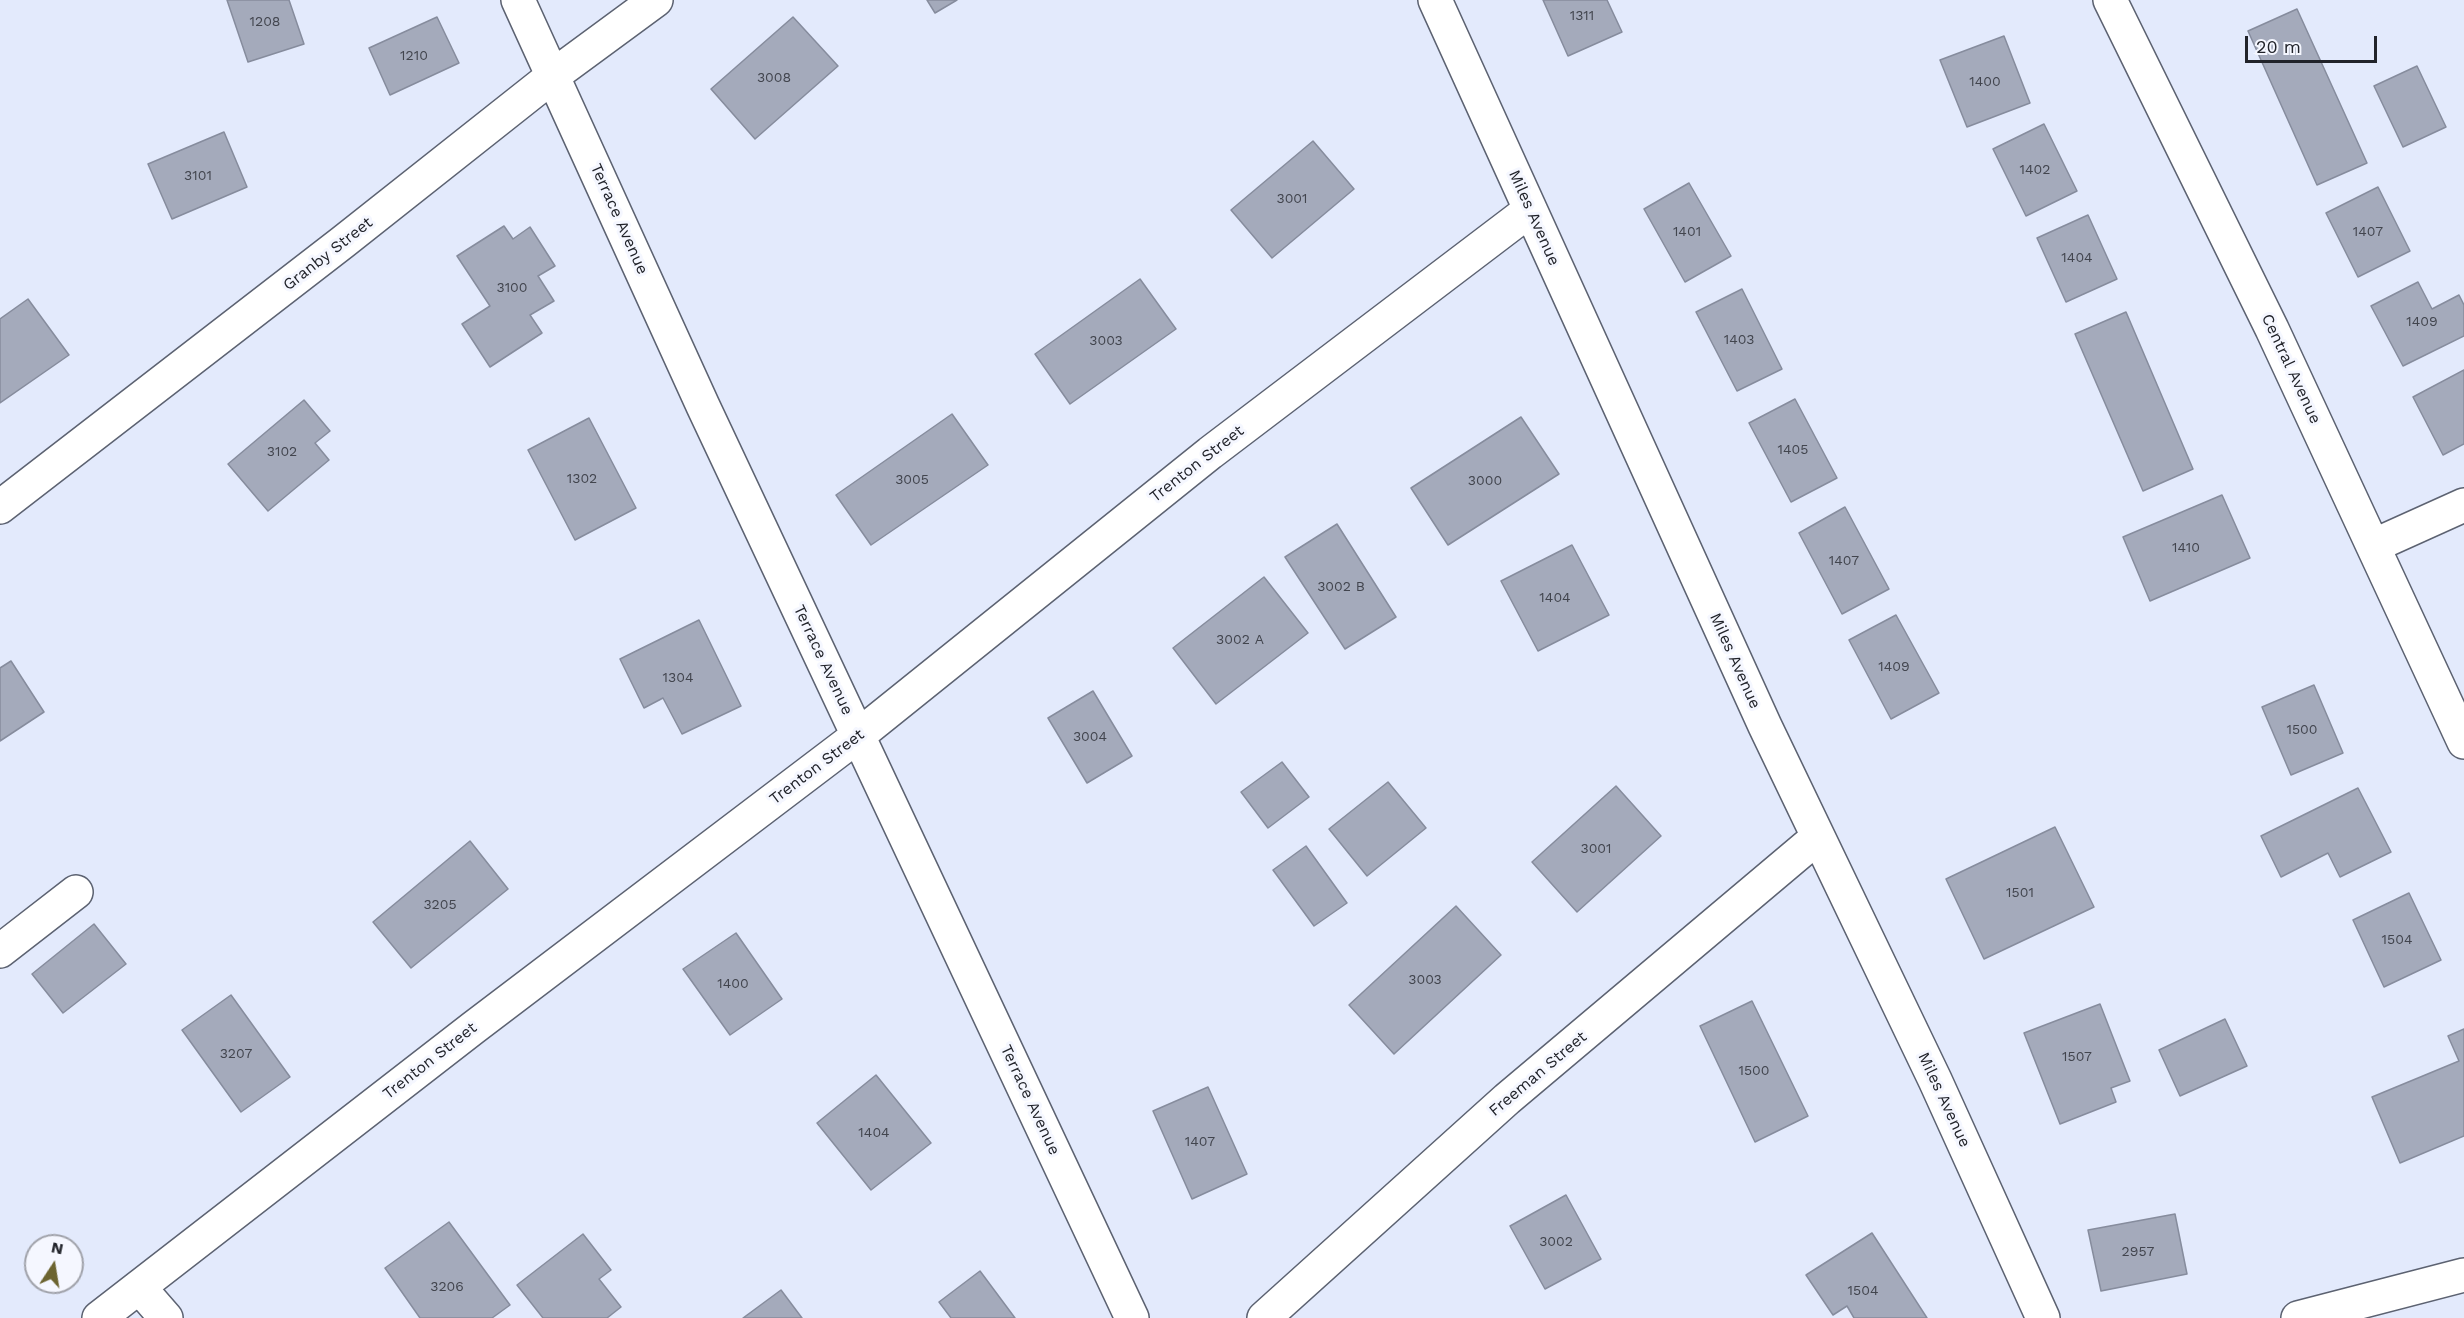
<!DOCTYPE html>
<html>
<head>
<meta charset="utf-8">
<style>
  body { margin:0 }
  #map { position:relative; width:2464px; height:1318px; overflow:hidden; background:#e3eafc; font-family:"Work Sans",sans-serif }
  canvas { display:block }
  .north { position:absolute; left:24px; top:1234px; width:60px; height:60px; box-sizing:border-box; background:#f5f7ff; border:2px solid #a0a2aa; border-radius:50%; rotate:12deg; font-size:16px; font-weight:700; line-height:24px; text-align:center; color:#21232a }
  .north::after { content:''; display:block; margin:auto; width:21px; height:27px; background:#6c6430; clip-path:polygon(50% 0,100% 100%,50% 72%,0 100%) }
  .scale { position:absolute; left:2245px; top:36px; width:132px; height:27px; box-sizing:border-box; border:3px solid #21232a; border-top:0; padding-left:8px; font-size:18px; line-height:21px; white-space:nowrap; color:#21232a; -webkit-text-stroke:4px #f5f7ff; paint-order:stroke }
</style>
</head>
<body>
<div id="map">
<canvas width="2464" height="1318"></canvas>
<div class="north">N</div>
<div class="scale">20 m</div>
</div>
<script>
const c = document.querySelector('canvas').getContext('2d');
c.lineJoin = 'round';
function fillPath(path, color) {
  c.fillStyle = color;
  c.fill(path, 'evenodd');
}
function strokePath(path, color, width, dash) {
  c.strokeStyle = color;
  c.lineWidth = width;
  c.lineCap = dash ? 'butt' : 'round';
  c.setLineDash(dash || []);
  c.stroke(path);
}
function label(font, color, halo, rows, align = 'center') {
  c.font = font + ' "Work Sans",sans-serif';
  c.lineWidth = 6;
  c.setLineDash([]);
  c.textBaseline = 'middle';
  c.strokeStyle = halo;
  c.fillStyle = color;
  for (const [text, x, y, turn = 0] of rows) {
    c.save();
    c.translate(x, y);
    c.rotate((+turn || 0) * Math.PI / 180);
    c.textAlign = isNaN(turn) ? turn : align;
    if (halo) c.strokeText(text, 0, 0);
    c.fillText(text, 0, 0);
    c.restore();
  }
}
const building = new Path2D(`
  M227 0H289L304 44 248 62Z
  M927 0H957L935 13Z
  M1543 0H1607L1622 32 1568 56Z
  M2297 9 2367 163 2317 185 2248 31Z
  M437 17 459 63 390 95 369 48Z
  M793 17 838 66 755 139 711 89Z
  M2004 36 2030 103 1967 127 1940 60Z
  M2417 66 2446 127 2403 147 2374 86Z
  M2044 124 2077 191 2026 216 1993 149Z
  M224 132 247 187 172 219 148 164Z
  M1313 141 1354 189 1272 258 1231 210Z
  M1689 183 1731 256 1685 282 1644 209Z
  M2378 187 2410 251 2358 277 2326 213Z
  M2088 215 2117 279 2066 302 2037 238Z
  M504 226 513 239 530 227 555 266 538 276 554 301 530 315 542 333 490 367 462 324 490 306 457 256Z
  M1140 279 1176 329 1070 404 1035 354Z
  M2418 282 2432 309 2459 295 2464 305V336L2403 366 2371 306Z
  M1742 289 1782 369 1737 391 1696 312Z
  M28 299 69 355 0 403V319Z
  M2126 312 2193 469 2143 491 2075 334Z
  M2464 370V444L2443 455 2413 397Z
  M1795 399 1837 478 1791 502 1749 423Z
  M304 400 330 431 315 443 329 460 268 511 228 464Z
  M952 414 988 465 871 545 836 495Z
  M1521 417 1559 474 1448 545 1411 488Z
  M589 418 636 508 575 540 528 450Z
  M2222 495 2250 558 2150 601 2123 537Z
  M1845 507 1889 589 1842 614 1799 533Z
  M1337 524 1396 617 1345 649 1285 557Z
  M1572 545 1609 615 1538 651 1501 581Z
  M1264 577 1308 633 1216 704 1173 648Z
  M1896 615 1939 693 1891 719 1849 640Z
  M699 620 741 706 682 734 663 698 644 708 620 659Z
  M11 661 44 712 0 741V668Z
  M2314 685 2343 753 2291 775 2262 707Z
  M1093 691 1132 756 1087 783 1048 718Z
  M1282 762 1309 797 1268 828 1241 792Z
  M1388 782 1426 828 1367 876 1329 829Z
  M1616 786 1661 836 1577 912 1532 862Z
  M2358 788 2391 852 2340 877 2328 853 2281 877 2261 836Z
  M2055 827 2094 907 1984 959 1946 879Z
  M470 841 508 889 411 968 373 922Z
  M1306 846 1347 903 1314 926 1273 870Z
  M2409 893 2441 960 2384 987 2353 920Z
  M1456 906 1501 955 1394 1054 1349 1005Z
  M94 924 126 964 63 1013 32 974Z
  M736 933 782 999 730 1035 683 969Z
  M231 995 290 1077 241 1112 182 1030Z
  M1752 1001 1808 1116 1755 1142 1700 1026Z
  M2100 1004 2130 1081 2111 1088 2116 1102 2060 1124 2024 1033Z
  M2225 1019 2247 1066 2180 1096 2159 1050Z
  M2464 1029V1136L2400 1163 2372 1097 2459 1061 2448 1036Z
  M876 1075 931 1143 871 1190 817 1123Z
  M1208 1087 1247 1174 1192 1199 1153 1111Z
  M1566 1195 1601 1259 1545 1289 1510 1226Z
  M2175 1214 2187 1274 2101 1291 2088 1230Z
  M449 1222 510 1305 492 1318H420L385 1268Z
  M1872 1233 1927 1318H1854L1847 1306 1833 1315 1806 1275Z
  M583 1234 611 1270 599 1279 621 1307 607 1318H543L517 1285Z
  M980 1271 1015 1318H951L939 1302Z
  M781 1290 802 1318H743Z`);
fillPath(building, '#a4aabb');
strokePath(building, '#868c9d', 1.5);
const minor = new Path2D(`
  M518 0 703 406 1132 1318
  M1435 0 1765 726 1935 1080 2043 1318
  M2110 0 2272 329 2464 742
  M0 507 343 242 554 75 656 0
  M2373 546 2464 505
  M0 951 76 892
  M139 1287 166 1318
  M99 1318 473 1028 859 735 1210 453 1530 210
  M1264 1318 1507 1099 1818 837
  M2298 1318 2464 1275`);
strokePath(minor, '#5c6271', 36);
strokePath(minor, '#fff', 33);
label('14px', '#42454e', null, [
  ["1311",1582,16],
  ["1208",265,22],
  ["1210",414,56],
  ["3008",774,78],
  ["1400",1985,82],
  ["1402",2035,170],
  ["3101",198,176],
  ["3001",1292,199],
  ["1401",1687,232],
  ["1407",2368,232],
  ["1404",2077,258],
  ["3100",512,288],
  ["1409",2422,322],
  ["1403",1739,340],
  ["3003",1106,341],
  ["1405",1793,450],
  ["3102",282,452],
  ["1302",582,479],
  ["3005",912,480],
  ["3000",1485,481],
  ["1410",2186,548],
  ["1407",1844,561],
  ["3002 B",1341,587],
  ["1404",1555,598],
  ["3002 A",1240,640],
  ["1409",1894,667],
  ["1304",678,678],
  ["1500",2302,730],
  ["3004",1090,737],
  ["3001",1596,849],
  ["1501",2020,893],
  ["3205",440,905],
  ["1504",2397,940],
  ["3003",1425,980],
  ["1400",733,984],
  ["3207",236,1054],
  ["1507",2077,1057],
  ["1500",1754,1071],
  ["1404",874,1133],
  ["1407",1200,1142],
  ["3002",1556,1242],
  ["2957",2138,1252],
  ["3206",447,1287],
  ["1504",1863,1291]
]);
label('16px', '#21232a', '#f5f7ff', [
  ["Miles Avenue",1534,218,66],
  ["Terrace Avenue",619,219,66],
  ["Granby Street",328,254,-38],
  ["Central Avenue",2291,369,65],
  ["Trenton Street",1197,464,-38],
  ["Terrace Avenue",823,660,65],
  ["Miles Avenue",1735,661,66],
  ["Trenton Street",817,767,-37],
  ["Trenton Street",430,1061,-38],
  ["Freeman Street",1538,1074,-40],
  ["Terrace Avenue",1030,1100,65],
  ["Miles Avenue",1944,1100,65]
]);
</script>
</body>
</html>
